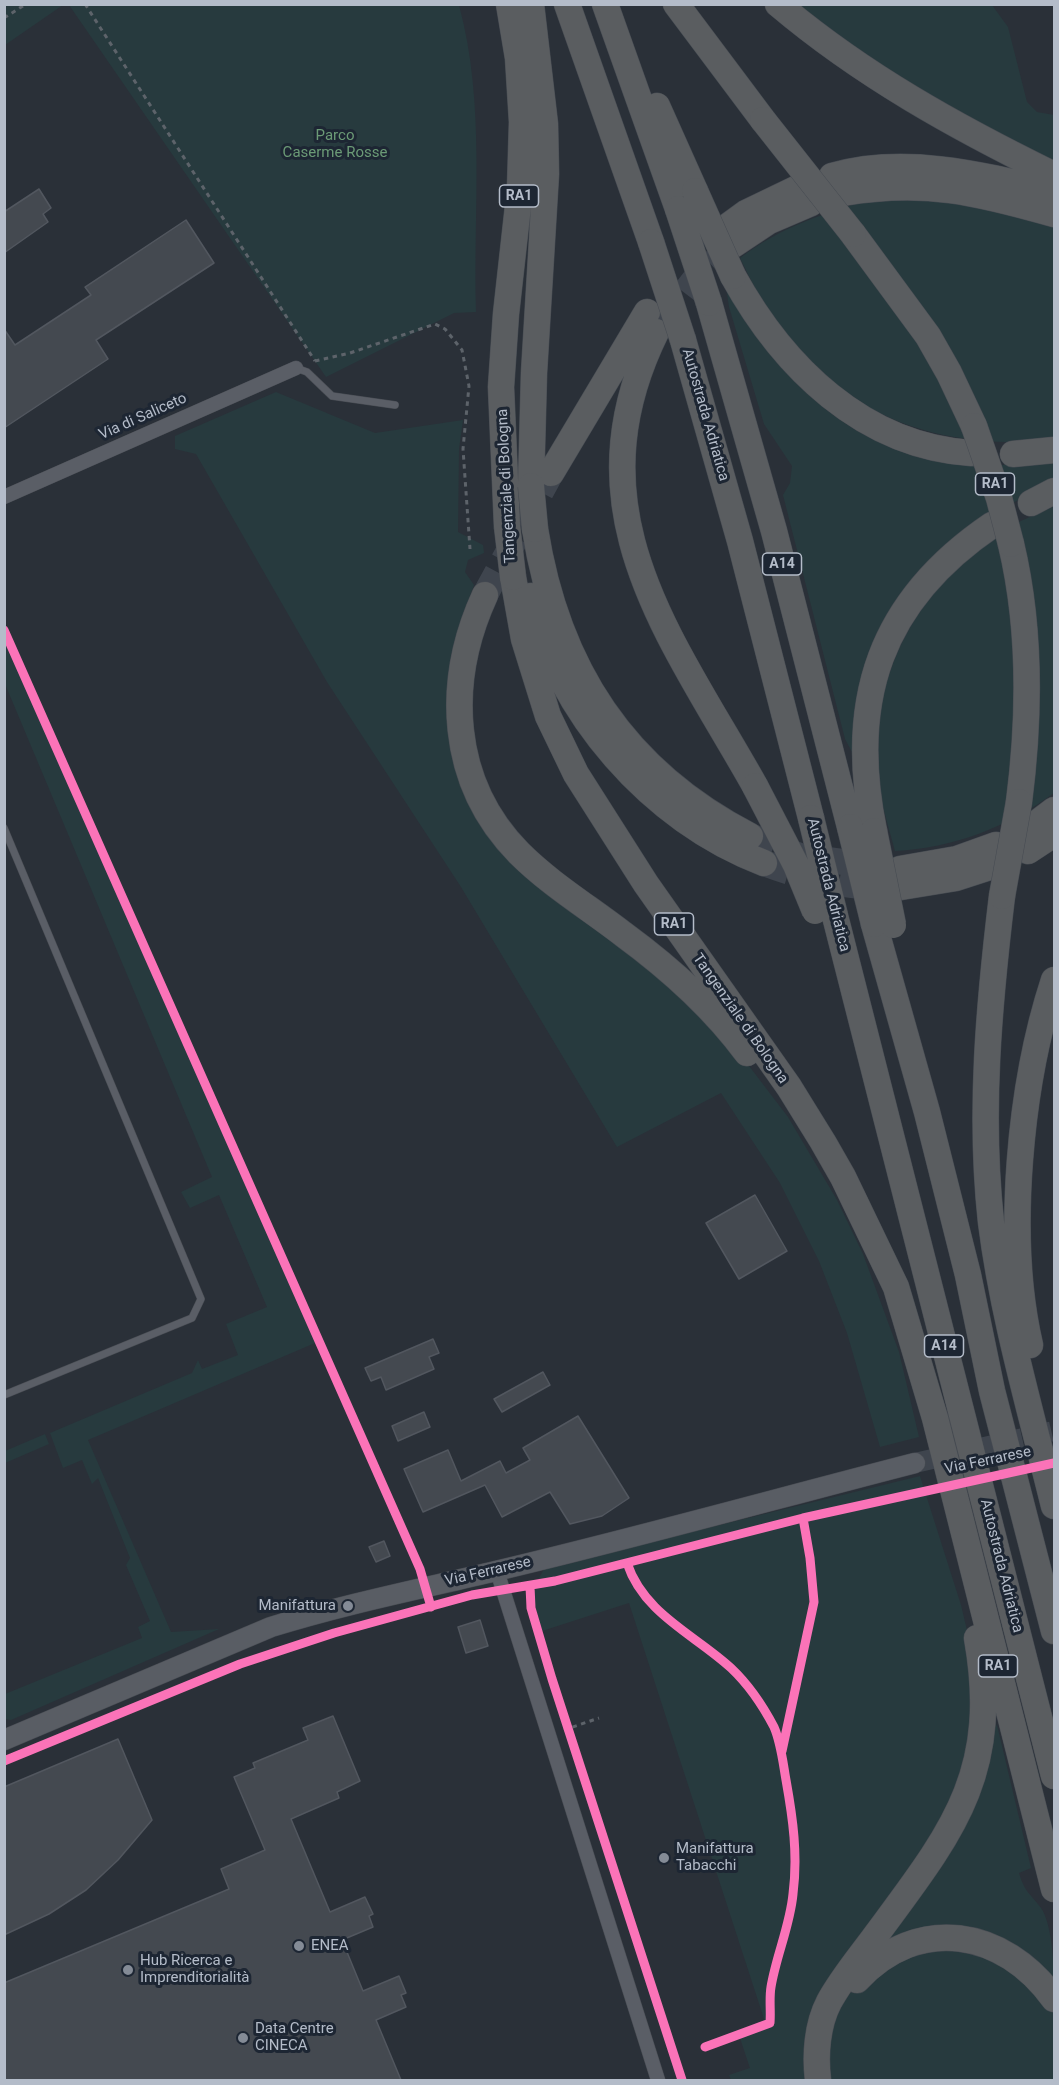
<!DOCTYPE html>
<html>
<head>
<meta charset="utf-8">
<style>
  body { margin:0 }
  #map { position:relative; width:1059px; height:2085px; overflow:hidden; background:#2a3038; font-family:Roboto,sans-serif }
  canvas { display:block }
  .frame { position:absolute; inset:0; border:6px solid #b4bcc9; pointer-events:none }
</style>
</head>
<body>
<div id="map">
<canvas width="1059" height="2085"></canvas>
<div class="frame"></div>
</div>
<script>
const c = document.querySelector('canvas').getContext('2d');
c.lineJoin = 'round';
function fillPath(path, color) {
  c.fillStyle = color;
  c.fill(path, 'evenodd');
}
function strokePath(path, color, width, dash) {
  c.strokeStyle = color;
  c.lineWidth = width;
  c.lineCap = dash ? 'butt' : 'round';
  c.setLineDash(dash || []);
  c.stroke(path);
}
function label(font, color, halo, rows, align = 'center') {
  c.font = font + ' Roboto,sans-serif';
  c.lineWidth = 6;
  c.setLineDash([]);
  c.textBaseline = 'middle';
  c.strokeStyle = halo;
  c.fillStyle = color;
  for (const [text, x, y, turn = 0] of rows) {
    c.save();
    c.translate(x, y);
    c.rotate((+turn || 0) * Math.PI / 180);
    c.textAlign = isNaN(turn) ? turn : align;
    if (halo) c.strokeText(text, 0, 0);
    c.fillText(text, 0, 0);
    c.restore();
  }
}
fillPath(new Path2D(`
  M5 4H63V5L5 45Z
  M69 5H459C486 104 473 210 476 312L454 313 326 377Z
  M791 5H992L1008 27 1027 102 1037 112 1054 115V163L954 115Z
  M874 198 969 202 1054 224V440C950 450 858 423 788 341 768 318 754 286 740 258 780 227 826 213 874 198Z
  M726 287C738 304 747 325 760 341 843 447 923 475 1054 462V481L1007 506 876 642C860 678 856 712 854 751L852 752 845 739 783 495 790 483 792 466 764 424 729 307Z
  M276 392 375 433 463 420 459 449 458 532 483 545 484 553 468 560 465 572 474 585 462 617 451 656 447 700 477 807 730 1041 788 1117 837 1200 863 1254 899 1352 919 1437 880 1447 847 1333 819 1261 780 1183 721 1093 617 1147 461 887 327 682 196 454 175 449V436Z
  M1054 506V793C1007 827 954 848 895 851 887 821 876 788 876 757 876 664 924 582 1001 532 1017 521 1037 515 1054 506Z
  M5 641 315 1343 88 1440 171 1632 219 1629 11 1720 5 1719V1694L142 1638 138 1627 150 1621 126 1565 130 1558 98 1478 92 1484 82 1460 63 1468 50 1433 192 1373 198 1360 202 1369 238 1355 226 1324 267 1307 219 1195 190 1208 181 1192 212 1177 5 684Z
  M45 1434 49 1444 5 1463V1451Z
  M920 1476 961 1605 970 1643 973 1700 959 1795 853 1956 808 2080H731L729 2075 750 2068 738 2032 765 2022 629 1603 542 1631 531 1592 544 1569 560 1564Z
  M997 1725 1031 1868 1019 1873C1025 1893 1030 1893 1041 1908 1052 1924 1054 1964 1054 1983L1040 1967 886 1938 992 1728Z
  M924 1947 992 1954 1050 2006 1054 2013V2080H828C825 2047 833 2009 858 1984 872 1970 905 1957 924 1947Z`), '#273a3e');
const building = new Path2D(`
  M39 189 51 208 43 214 48 222 4 253V212Z
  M186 220 214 263 96 340 108 359 4 428V329L15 345 91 295 85 287Z
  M755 1195 787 1251 739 1279 706 1223Z
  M433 1339 439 1353 429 1357 434 1369 386 1390 381 1377 371 1381 365 1368Z
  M543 1372 550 1385 502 1412 494 1399Z
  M424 1412 430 1427 398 1441 392 1426Z
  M578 1416 629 1498 602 1516 570 1524 550 1492 502 1517 485 1485 423 1512 404 1469 448 1450 461 1481 500 1461 506 1473 530 1460 523 1448Z
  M384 1541 390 1556 376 1562 369 1547Z
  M480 1620 488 1646 466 1653 458 1627Z
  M333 1716 360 1781 337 1792 339 1798 291 1819 330 1912 365 1897 373 1914 369 1916 373 1927 342 1940 363 1991 399 1976 406 1993 401 1995 406 2007 376 2020 401 2080H4V1983L229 1889 221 1869 265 1850 234 1777 255 1768 253 1763 308 1740 303 1728Z
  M118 1739 152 1820 118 1860 86 1890 49 1914 4 1935V1787Z`);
fillPath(building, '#444950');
strokePath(building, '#52575f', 1.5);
strokePath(new Path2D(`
  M915 1463 1054 1431`), '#3f454e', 20, [20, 10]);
strokePath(new Path2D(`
  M661 324 695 279 733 245
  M485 595 551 473
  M750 836 800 856 880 867
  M764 863C804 878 843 887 886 887`), '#3f454e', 26, [26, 13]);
const service = new Path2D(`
  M296 368 307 372 332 396 395 405
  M4 828 201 1299 192 1318 4 1395`);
const minor = new Path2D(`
  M4 497 296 368
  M497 1571 658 2080`);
const secondary = new Path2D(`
  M4 1740 271 1627C345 1604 420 1589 496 1571 636 1538 775 1499 915 1463`);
const motorway = new Path2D(`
  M567 4 651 242
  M605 4 678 209
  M676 4 763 120
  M778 4C862 75 956 127 1054 175
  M657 106 695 191
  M832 176C905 155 983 175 1054 192
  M843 193C924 179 977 192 1054 214
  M724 229 746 213 800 187
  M853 234 928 336 949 373 974 426
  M733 245 769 221 811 203
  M733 276C783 367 863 446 971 453
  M709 303 774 531 850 827
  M656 332C568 511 670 635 755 786
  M683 340 740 541 811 818
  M1013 454 1054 450
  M551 473 647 312
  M531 486 534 373 546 174 545 124 531 4
  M1031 503 1054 491
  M507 526 501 387 506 314 520 188 522 122 518 58 509 4
  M535 529C557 668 624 771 750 836
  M1011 544C1031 628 1030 716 1019 802
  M513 577 524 639 548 716 576 774 646 884 789 1087 823 1142 843 1177 896 1287 935 1418 1054 1889
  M485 595C445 682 449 782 519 853 550 884 588 907 623 934 668 967 713 1007 747 1053
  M531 596C557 712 652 821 764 863
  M1033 826 1054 810
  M874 831C847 700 880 601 992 525
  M1028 851 1054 834
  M900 869 957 859 996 845
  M901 887 956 878 993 866
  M1002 896C989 1004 979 1113 991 1222 1003 1318 1031 1412 1054 1506
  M835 916 1054 1776
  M874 924 927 1112 968 1275 992 1391 1054 1631
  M1030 1345C1005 1237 1020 1084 1054 980
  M857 1980C918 1914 1004 1929 1054 1999
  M818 2080C815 2055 817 2025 829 2002 842 1978 860 1957 876 1935 952 1832 1001 1774 977 1638`);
strokePath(service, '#484c53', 8);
strokePath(minor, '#484c53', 15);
strokePath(secondary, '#484c53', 21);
strokePath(motorway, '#474c53', 27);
strokePath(new Path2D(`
  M85 4 315 361
  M4 18 26 4
  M315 361 350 353 435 324 445 329 462 350 469 386 463 449 470 549
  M627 1563C644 1614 694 1634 731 1668 749 1685 763 1706 774 1727 781 1743 783 1763 786 1780 793 1819 798 1855 793 1894 790 1926 776 1956 771 1987 769 1999 771 2011 770 2023L705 2047
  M564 1730 599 1718
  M782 1752 814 1602 810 1558 803 1518`), '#5d636a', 3, [4.5, 4.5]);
strokePath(service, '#5a5e66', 7);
strokePath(minor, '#5a5e66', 14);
strokePath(secondary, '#595d64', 20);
strokePath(motorway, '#5a5d60', 26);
const motorwayBridge = new Path2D(`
  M763 120 853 234
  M695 191 733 276
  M678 209 709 303
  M651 242 683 340
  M974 426 999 498 1011 544
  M531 486 535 529
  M507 526 513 577
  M755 786 796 865 815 911
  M811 818 835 916
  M850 827 874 924
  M874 831 893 925
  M1002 896 1019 802`);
strokePath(motorwayBridge, '#474c53', 27, []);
strokePath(motorwayBridge, '#5a5d60', 26);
strokePath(new Path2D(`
  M4 630 420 1569 431 1607
  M627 1563C644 1614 694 1634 731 1668 749 1685 763 1706 774 1727 781 1743 783 1763 786 1780 793 1819 798 1855 793 1894 790 1926 776 1956 771 1987 769 1999 771 2011 770 2023L705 2047
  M530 1586 531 1608 552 1679 682 2080
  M782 1751 814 1602 810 1558 803 1518
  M4 1761 240 1664 334 1633 472 1595 555 1581 803 1518 1054 1463`), '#fb73b8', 9);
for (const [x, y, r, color] of [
  [348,1606,6,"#848b96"],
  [664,1858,6,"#848b96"],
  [299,1946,6,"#848b96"],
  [128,1970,6,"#848b96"],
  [243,2038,6,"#848b96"]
]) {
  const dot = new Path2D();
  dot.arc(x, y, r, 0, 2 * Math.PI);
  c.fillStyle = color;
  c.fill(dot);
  strokePath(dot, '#1d2633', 2);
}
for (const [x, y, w] of [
  [519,196,39],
  [995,484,39],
  [782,564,39],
  [674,924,39],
  [944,1346,39],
  [998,1666,39]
]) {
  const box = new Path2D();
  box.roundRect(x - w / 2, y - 11, w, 22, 4.5);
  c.fillStyle = '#1d2633';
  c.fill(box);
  strokePath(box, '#b4bcc9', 1.5);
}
label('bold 14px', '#b4bcc9', null, [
  ["RA1",519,196],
  ["RA1",995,484],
  ["A14",782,564],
  ["RA1",674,924],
  ["A14",944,1346],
  ["RA1",998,1666]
]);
label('15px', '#6b9a76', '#1d2633', [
  ["Parco",335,136],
  ["Caserme Rosse",335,153]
]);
label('15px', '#b4bcc9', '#1d2633', [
  ["Autostrada Adriatica",705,415,74],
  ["Via di Saliceto",143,417,-24],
  ["Tangenziale di Bologna",507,486,-93],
  ["Autostrada Adriatica",828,885,76],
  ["Tangenziale di Bologna",740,1019,55],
  ["Via Ferrarese",988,1461,-12],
  ["Autostrada Adriatica",1001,1566,76],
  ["Via Ferrarese",488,1572,-13]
]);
label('15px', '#b4bcc9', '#1d2633', [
  ["Manifattura",336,1606,"right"],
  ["Manifattura",676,1849],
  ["Tabacchi",676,1866],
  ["ENEA",311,1946],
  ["Hub Ricerca e",140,1961],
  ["Imprenditorialità",140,1978],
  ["Data Centre",255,2029],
  ["CINECA",255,2046]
], 'left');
</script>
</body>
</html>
